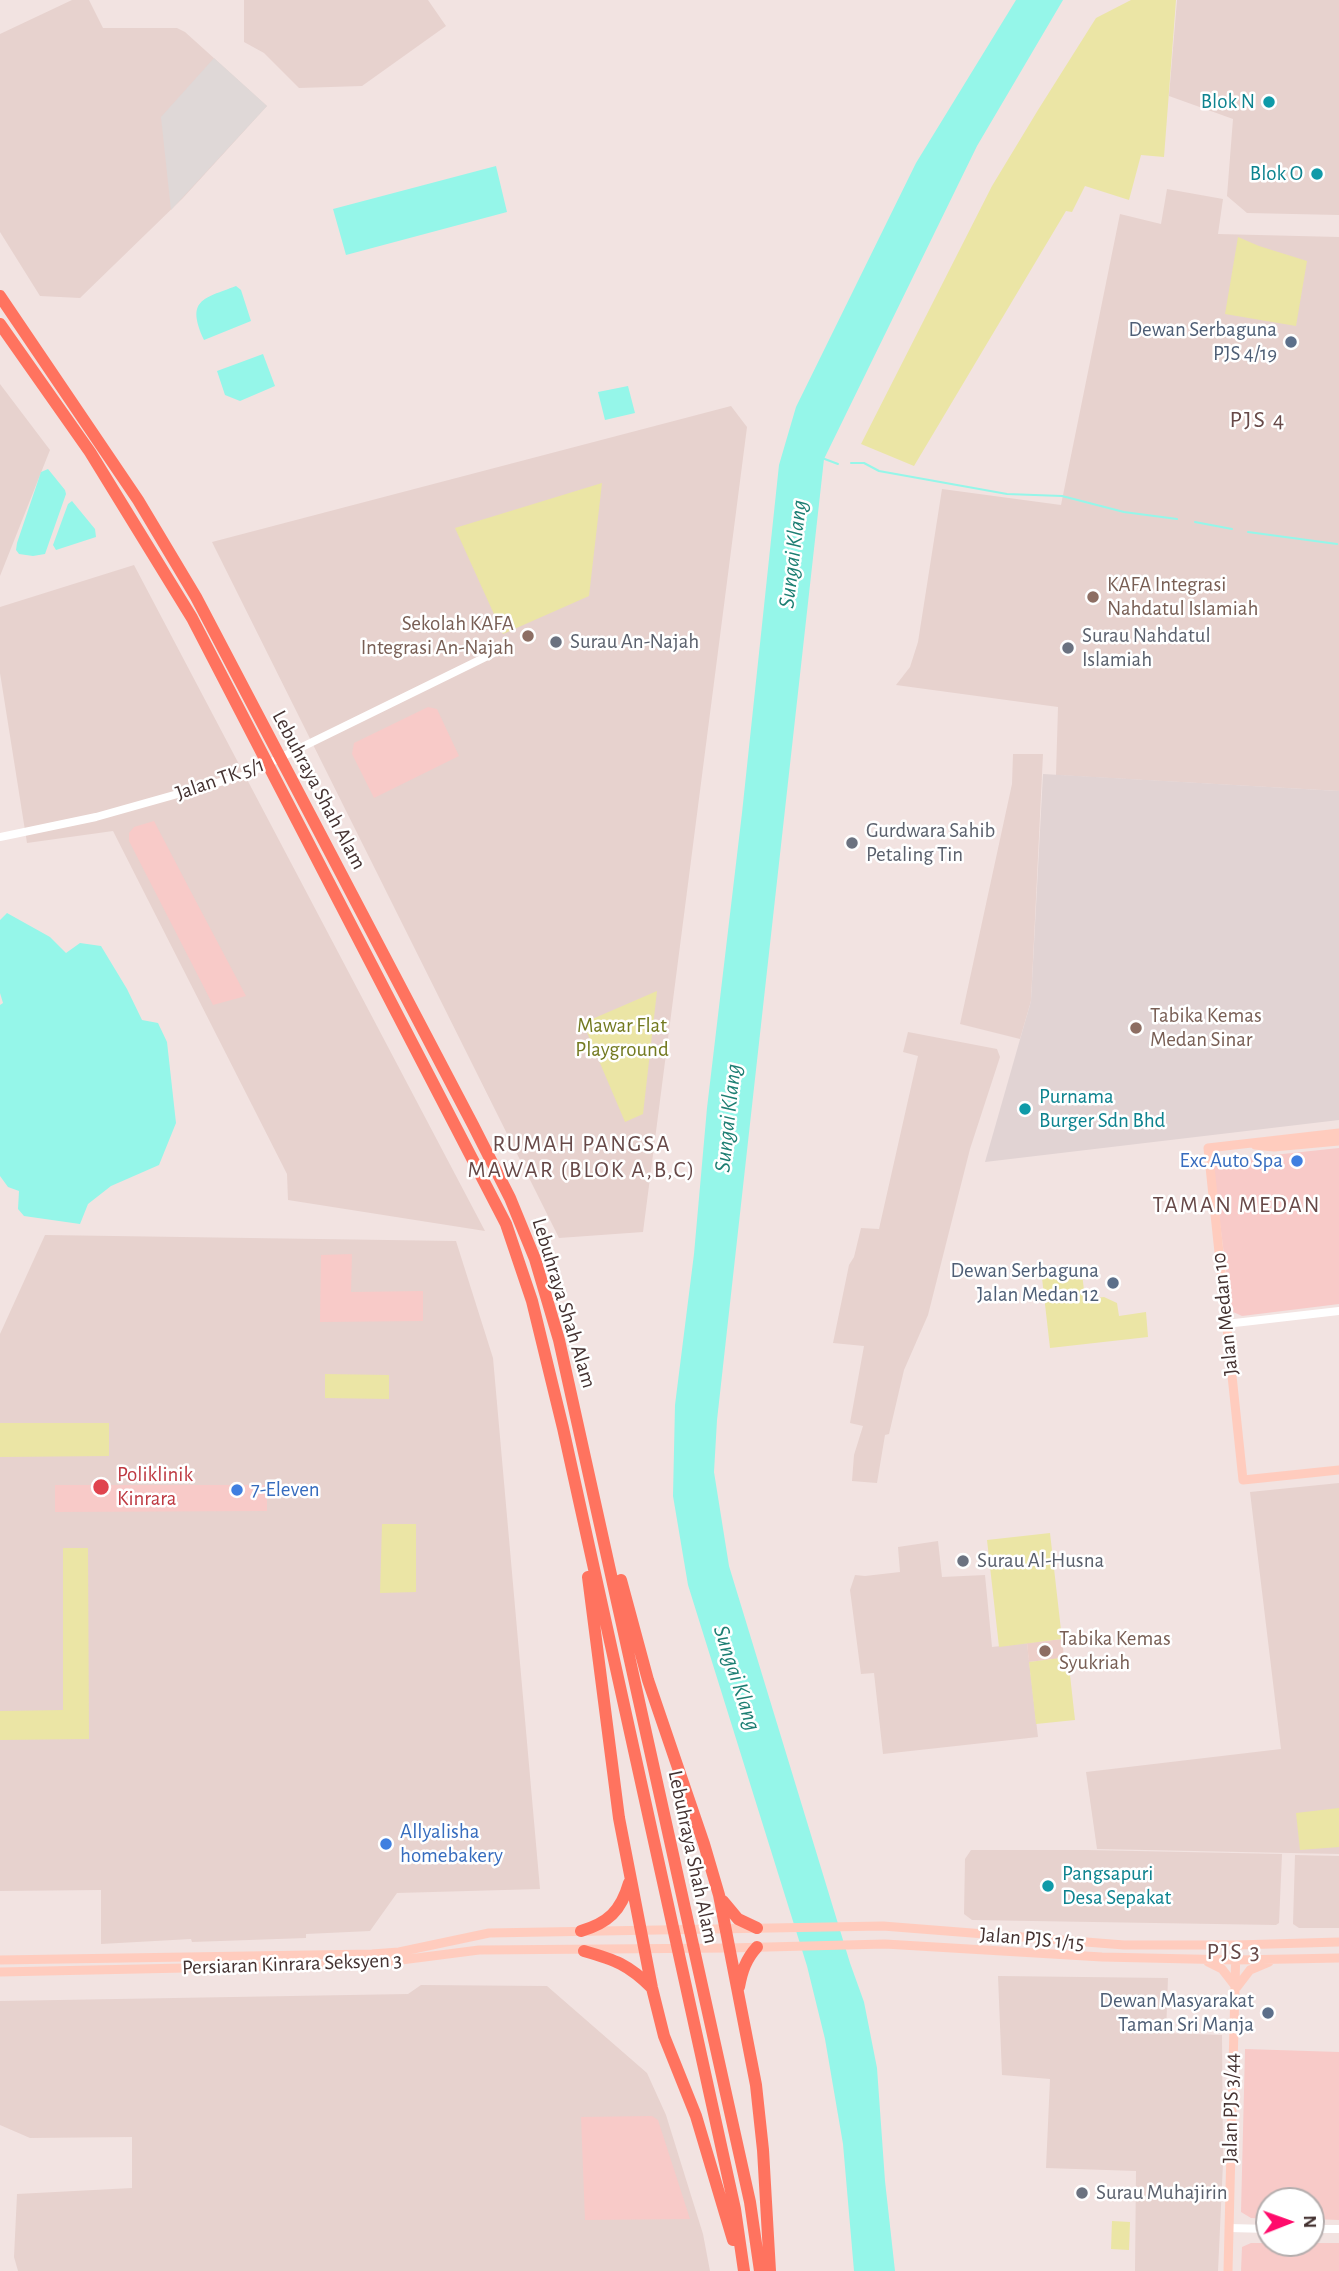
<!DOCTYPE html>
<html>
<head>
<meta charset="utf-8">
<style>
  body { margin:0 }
  #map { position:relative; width:1339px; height:2271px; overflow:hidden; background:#f2e3e1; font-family:"Alegreya Sans",sans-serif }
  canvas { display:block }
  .north { position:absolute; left:1255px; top:2187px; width:70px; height:70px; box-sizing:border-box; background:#fff; border:2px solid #b4adad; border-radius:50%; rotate:89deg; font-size:19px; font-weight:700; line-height:28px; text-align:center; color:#443231 }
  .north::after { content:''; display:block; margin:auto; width:24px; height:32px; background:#ff0b6b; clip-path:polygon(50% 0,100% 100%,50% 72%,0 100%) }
</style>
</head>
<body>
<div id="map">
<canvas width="1339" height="2271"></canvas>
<div class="north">N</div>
</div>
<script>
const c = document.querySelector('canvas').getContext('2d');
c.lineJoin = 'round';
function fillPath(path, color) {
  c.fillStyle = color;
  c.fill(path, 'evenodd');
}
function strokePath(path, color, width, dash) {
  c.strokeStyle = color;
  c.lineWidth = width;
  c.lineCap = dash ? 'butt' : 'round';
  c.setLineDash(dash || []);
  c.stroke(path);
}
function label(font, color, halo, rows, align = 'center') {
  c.font = font + ' "Alegreya Sans",sans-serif';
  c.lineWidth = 5;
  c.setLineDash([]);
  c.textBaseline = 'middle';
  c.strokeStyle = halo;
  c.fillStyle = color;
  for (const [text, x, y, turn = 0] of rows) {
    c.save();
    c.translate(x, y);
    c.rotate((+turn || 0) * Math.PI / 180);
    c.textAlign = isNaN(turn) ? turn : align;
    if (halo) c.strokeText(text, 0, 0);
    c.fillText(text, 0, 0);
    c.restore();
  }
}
fillPath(new Path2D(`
  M72 0H89L103 28H177L185 32 267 106 183 198 80 298 40 296 0 232V34Z
  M244 0H428L446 26 362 86 299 88 264 53 244 42Z
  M1177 0H1339V215L1247 213 1227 196 1233 119 1169 96Z
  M1167 189 1223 199 1218 234 1339 237V791L1056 775 1058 707 896 685 910 667 918 642 942 489 1061 505 1120 214 1161 224Z
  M0 384 50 450 0 576Z
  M731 406 747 427 643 1232 559 1238 212 542Z
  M134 565 485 1231 288 1200 287 1174 113 831 27 843 0 673V607Z
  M1013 754H1043L1031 1001 1020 1039 960 1024 1012 784Z
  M908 1032 997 1049 1000 1057 970 1149 928 1315 904 1370 889 1434 885 1435 877 1483 852 1481 854 1455 863 1426 850 1423 864 1346 833 1343 849 1265 854 1257 861 1228 879 1229 918 1056 903 1052Z
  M45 1235 456 1241 493 1358 540 1889 397 1893 370 1931 306 1934V1938L192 1942 191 1939 101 1944V1890L0 1891V1334Z
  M1339 1483V1854L1097 1849 1086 1772 1281 1749 1250 1492Z
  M938 1541 942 1577 985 1575 992 1647 1027 1643 1038 1737 883 1754 874 1673 861 1674 850 1590 855 1575 865 1576 900 1572 898 1547Z
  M971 1850H1087L1282 1854 1279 1923 1276 1925 972 1920 964 1914 965 1859Z
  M1295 1855 1339 1856V1928H1299L1293 1924Z
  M998 1976 1168 1978 1166 2033 1222 2035 1223 2163 1218 2271H1135L1136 2171 1046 2168 1050 2079 1002 2075Z
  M421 1985 547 1986 647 2073 666 2115 703 2234 710 2271H18L14 2257 17 2194 132 2188V2137L30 2138 0 2125V2001L408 1994Z`), '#e7d2ce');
fillPath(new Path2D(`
  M428 707 437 709 459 756 374 798 352 754 354 743Z
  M154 821 190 890 246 996 213 1005 129 841V833L134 827Z
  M1339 1148V1304L1242 1316 1231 1311 1213 1167 1217 1161Z
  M352 1254 351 1292 423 1291V1321L320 1322 321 1255Z
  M55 1485H264L267 1488V1511L55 1512Z
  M1245 2049 1339 2052V2220L1311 2219V2201H1269V2219L1251 2218 1241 2212Z
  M652 2116 658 2120 690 2219 585 2220 581 2117Z
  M1251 2243H1339V2271H1241L1242 2247Z`), '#f8cac8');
fillPath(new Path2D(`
  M1043 774 1339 791V1120L985 1162 1031 1001Z`), '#e1d3d3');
fillPath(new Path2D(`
  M1062 1639 1064 1658 1029 1662 1027 1643Z`), '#edcfc9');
fillPath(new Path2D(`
  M1131 0H1176L1164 157 1141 155 1129 200 1085 186 1072 212 1066 211 914 466 861 444 992 186 1038 110 1096 18Z
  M1238 237 1259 246 1307 261 1296 326 1225 314Z
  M602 483 589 596 503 634 455 528Z
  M657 991 643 1114 625 1122 583 1023Z
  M1082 1273 1085 1299 1104 1297 1117 1303 1119 1316 1146 1312 1148 1337 1050 1348 1042 1278Z
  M325 1374 389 1375V1399L325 1398Z
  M109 1423V1456L0 1457V1423Z
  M382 1524H416V1592L380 1593Z
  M1050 1533 1062 1639 999 1647 987 1540Z
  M63 1548H88L89 1739 0 1740V1711L63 1710Z
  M1068 1657 1075 1720 1036 1724 1029 1662Z
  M1339 1808V1847L1300 1850 1296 1813Z
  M1112 2221 1130 2222 1129 2250 1111 2249Z`), '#ebe5a5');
fillPath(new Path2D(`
  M214 58 267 106 171 210 161 117Z`), '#dfd8d7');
fillPath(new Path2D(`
  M1016 0H1063L977 146 824 459 717 1420 714 1472 729 1566 850 1963 864 2002 877 2068 885 2181 895 2271H854L843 2144 825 2039 807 1966 688 1585 673 1496 675 1405 694 1254 707 1108 742 813 779 465 796 407 916 163Z
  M496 166 507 212 346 255 333 209Z
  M236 286 241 290 251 321 204 340C186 300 202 299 236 286Z
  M263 354 275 386 240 401 225 395 217 371Z
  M628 386 635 413 605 420 598 392Z
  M48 469 65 490 66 494 45 554 33 556 19 554 16 550 17 543 41 472Z
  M72 501 95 529 96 537 56 550 53 545 68 504Z
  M7 913 50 937 66 953 80 943 101 946 127 989 142 1020 158 1023 167 1042 176 1123 159 1165 111 1186 88 1204 80 1224 24 1216 18 1209 19 1191 8 1187 0 1176V1005L3 1003 0 993V920Z`), '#95f6e9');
strokePath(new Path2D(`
  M822 458 838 464
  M851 463H864L879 471 1007 494 1062 496 1124 512 1177 519
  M1195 522 1232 529
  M1248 532 1337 544`), '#95f6e9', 2);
strokePath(new Path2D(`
  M0 837 96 817 245 775 504 648
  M1226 1324 1339 1311
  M1229 2228 1269 2229
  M1311 2229H1339`), '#fff', 8);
strokePath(new Path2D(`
  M1339 1133 1208 1148 1243 1480 1339 1470
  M1255 1145 1274 1147 1339 1141
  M0 1960 372 1954 399 1952 489 1933 883 1926 1124 1945H1236L1339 1942
  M1208 1962 1222 1969 1236 1987
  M0 1972 370 1964 479 1950 729 1948 885 1944 1102 1957 1236 1960 1339 1958
  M1237 1987 1250 1970 1269 1962
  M1228 2271 1236 1945`), '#ffccbe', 9);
strokePath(new Path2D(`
  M0 296 138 500 196 597 473 1125 510 1198 535 1259 559 1340 750 2202 760 2271
  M0 324 90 452 192 618 506 1224 532 1301 563 1428 735 2209 744 2271
  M588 1577 619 1818 652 1988 664 2036 696 2116 733 2240
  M621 1580 648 1680 704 1844 719 1895 756 2085 763 2150 770 2271
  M723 1901 738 1919 757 1928
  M581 1931C608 1923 621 1911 629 1883
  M584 1951C615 1960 628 1964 652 1988
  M739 1987C742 1971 746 1959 757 1947`), '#ff735f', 12);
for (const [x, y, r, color] of [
  [1269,102,7,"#0f9aa8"],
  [1317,174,7,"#0f9aa8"],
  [1291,342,7,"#5c6f8a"],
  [1093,597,7,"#8d6e63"],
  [528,636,7,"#8d6e63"],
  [556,642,7,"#6b7280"],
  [1068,648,7,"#6b7280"],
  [852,843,7,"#6b7280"],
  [1136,1028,7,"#8d6e63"],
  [1025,1109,7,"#0f9aa8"],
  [1297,1161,7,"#3f7fe0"],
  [1113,1283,7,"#5c6f8a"],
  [101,1487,9,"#e0444e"],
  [237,1490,7,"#3f7fe0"],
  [963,1561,7,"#6b7280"],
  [1045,1651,7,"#8d6e63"],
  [386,1844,7,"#3f7fe0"],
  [1048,1886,7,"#0f9aa8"],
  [1268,2013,7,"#5c6f8a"],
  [1082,2193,7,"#6b7280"]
]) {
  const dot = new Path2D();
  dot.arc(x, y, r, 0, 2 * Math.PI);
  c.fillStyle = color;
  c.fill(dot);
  strokePath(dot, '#fff', 2.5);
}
label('21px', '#0d838f', '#fff', [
  ["Blok N",1255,102],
  ["Blok O",1303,174],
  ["Purnama",1039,1097,"left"],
  ["Burger Sdn Bhd",1039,1121,"left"],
  ["Pangsapuri",1062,1874,"left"],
  ["Desa Sepakat",1062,1898,"left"]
], 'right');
label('21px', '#4e5e75', '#fff', [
  ["Dewan Serbaguna",1277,330],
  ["PJS 4/19",1277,354],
  ["Dewan Serbaguna",1099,1271],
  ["Jalan Medan 12",1099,1295],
  ["Dewan Masyarakat",1254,2001],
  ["Taman Sri Manja",1254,2025]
], 'right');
label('21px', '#785e54', '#fff', [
  ["KAFA Integrasi",1107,585],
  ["Nahdatul Islamiah",1107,609],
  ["Sekolah KAFA",514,624,"right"],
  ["Integrasi An-Najah",514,648,"right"],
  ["Tabika Kemas",1150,1016],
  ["Medan Sinar",1150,1040],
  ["Tabika Kemas",1059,1639],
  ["Syukriah",1059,1663]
], 'left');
label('21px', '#5b616d', '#fff', [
  ["Surau Nahdatul",1082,636],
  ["Islamiah",1082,660],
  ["Surau An-Najah",570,642],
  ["Gurdwara Sahib",866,831],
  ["Petaling Tin",866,855],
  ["Surau Al-Husna",977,1561],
  ["Surau Muhajirin",1096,2193]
], 'left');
label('21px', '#443231', '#fff', [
  ["Jalan TK 5/1",220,779,-19],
  ["Lebuhraya Shah Alam",319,790,62],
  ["Lebuhraya Shah Alam",564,1303,73],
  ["Jalan Medan 10",1225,1314,-96],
  ["Lebuhraya Shah Alam",693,1857,78],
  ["Jalan PJS 1/15",1032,1939,5],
  ["Persiaran Kinrara Seksyen 3",292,1964,-2],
  ["Jalan PJS 3/44",1231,2108,-89]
]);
label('21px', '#737a20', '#fff', [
  ["Mawar Flat",622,1026],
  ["Playground",622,1050]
]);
label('21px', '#366cbe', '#fff', [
  ["Exc Auto Spa",1283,1161,"right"],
  ["7-Eleven",251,1490],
  ["Allyalisha",400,1832],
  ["homebakery",400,1856]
], 'left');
label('21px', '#be3a42', '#fff', [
  ["Poliklinik",117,1475],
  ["Kinrara",117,1499]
], 'left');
label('italic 23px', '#1c7e72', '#fff', [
  ["Sungai Klang",793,554,-83],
  ["Sungai Klang",728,1118,-84],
  ["Sungai Klang",737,1678,72]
]);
c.letterSpacing = '2px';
label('23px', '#674948', '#fff', [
  ["RUMAH PANGSA",582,1144],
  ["MAWAR (BLOK A,B,C)",582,1170],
  ["TAMAN MEDAN",1237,1205]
]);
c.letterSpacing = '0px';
c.letterSpacing = '2px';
label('24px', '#674948', '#fff', [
  ["PJS 4",1258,420],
  ["PJS 3",1234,1952]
]);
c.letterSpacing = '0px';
</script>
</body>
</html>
